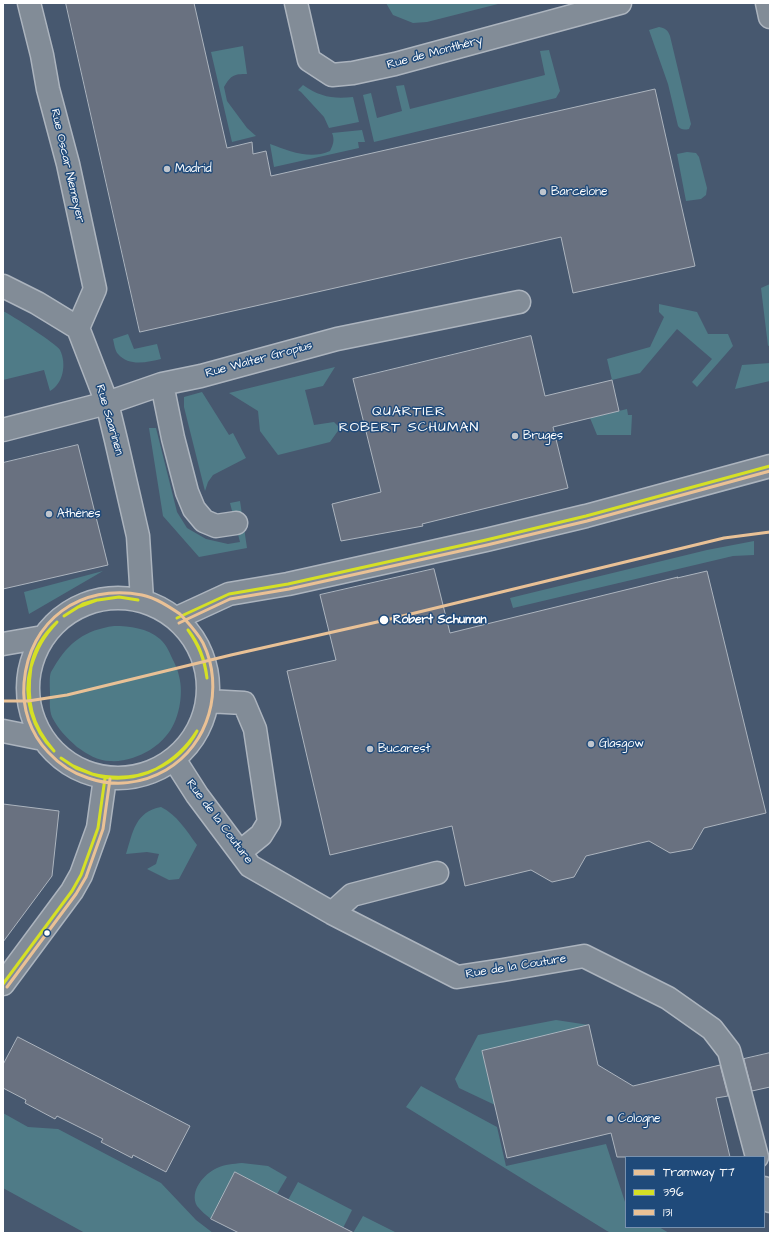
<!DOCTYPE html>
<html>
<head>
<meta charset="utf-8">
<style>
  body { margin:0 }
  #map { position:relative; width:773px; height:1236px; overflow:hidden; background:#47586f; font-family:"Architects Daughter",sans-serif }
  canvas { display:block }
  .frame { position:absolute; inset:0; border:4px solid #fff; pointer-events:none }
  .legend { position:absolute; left:625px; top:1156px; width:140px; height:72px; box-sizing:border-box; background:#1f4a7a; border:1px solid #7992af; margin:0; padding:5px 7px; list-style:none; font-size:12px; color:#fff }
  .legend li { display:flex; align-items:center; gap:8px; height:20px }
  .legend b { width:20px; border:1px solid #7992af }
</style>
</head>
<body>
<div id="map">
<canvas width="773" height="1236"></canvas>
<div class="frame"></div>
<ul class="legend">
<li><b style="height:5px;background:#e9c196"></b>Tramway T7</li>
<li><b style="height:5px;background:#d5e025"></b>396</li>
<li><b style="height:5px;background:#eac195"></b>131</li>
</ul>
</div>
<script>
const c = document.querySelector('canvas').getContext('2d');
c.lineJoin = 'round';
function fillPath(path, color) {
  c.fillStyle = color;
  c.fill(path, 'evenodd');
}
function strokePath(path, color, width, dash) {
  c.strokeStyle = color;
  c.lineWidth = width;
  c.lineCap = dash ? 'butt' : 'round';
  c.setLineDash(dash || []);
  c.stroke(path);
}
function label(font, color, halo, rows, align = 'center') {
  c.font = font + ' "Architects Daughter",sans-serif';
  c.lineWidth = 3;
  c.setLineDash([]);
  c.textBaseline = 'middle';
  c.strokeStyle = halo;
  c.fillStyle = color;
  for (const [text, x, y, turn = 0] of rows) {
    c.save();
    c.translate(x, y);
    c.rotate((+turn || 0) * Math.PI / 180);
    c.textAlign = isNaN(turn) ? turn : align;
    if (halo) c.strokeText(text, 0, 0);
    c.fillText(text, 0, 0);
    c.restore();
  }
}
fillPath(new Path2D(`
  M386 3H498V4L427 22 413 23 393 15Z
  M659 27C665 28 668 30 670 36L691 124 689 129C684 130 681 130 678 126L668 84 649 30Z
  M243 46 247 74C234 74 231 75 224 87L227 101 247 128 256 136 232 142 211 52Z
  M549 50 560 91 556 98 374 142 363 95 371 93 377 118 402 111 396 86 404 85 410 109 545 75 540 51Z
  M303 85C320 97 333 99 353 97L359 122 329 128 324 117 301 92 298 90Z
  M362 130 365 142H358L359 148 274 167 270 144C289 151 310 160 330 151 333 145 335 140 332 133Z
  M687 152 696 153 699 157 707 188 706 195 701 199 686 201 677 154Z
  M770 284V345L768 346 761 288Z
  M659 304 697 312 708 334H728L733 346 697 387 692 382 712 359 677 329 640 373 612 380 607 359 650 347 664 317 659 312Z
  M3 311C11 315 57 344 60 350 67 364 63 384 50 391L44 370 3 380Z
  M128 334 134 349 157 344 161 359C148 362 129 367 118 354 115 351 114 343 113 339Z
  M770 363V381L735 389 742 365Z
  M335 367 323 386 305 390 314 425 334 422 340 428 330 442 278 455 260 431 258 411 229 393Z
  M202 392 229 435 233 433 246 458 213 475 208 482 205 491 184 407V397Z
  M627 409 628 415H632L631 435H597L590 418Z
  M149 428H156L177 512 187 528 206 539 228 544 240 542 230 503 240 501 247 548 199 557 163 516Z
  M754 541V555L733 556 513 608 510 598 707 550Z
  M103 571 29 614 24 592Z
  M114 626C130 626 147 628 160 639 167 645 170 654 174 662 176 666 178 671 179 676 184 694 179 722 166 736 162 741 156 746 150 750 138 757 124 762 110 761 98 761 87 754 77 747 67 738 58 729 52 717 49 709 50 701 50 693 50 687 49 677 51 672 52 670 53 669 54 667 69 642 85 630 114 626Z
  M161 807C177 815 186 830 197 845L179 879 169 880 147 869 156 864 159 854 147 852 126 854C133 832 135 812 161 807Z
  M556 1020 589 1025 482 1051 495 1105 459 1088 455 1079 478 1035Z
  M421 1086 497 1127 506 1166 606 1144 626 1205V1227H659L669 1233H611L607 1231 406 1107Z
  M3 1113 28 1127 58 1129 161 1183 196 1220 213 1233H85L3 1188Z
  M242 1163 268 1166 287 1177 277 1194 235 1172 211 1219C206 1215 201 1211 197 1206 189 1191 204 1174 217 1168 225 1164 233 1164 242 1163Z
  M298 1182 352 1210 343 1228 288 1200Z
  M363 1216 397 1233H353Z`), '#4f7b87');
const building = new Path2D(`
  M66 3H194L227 148 252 142 253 154 266 151 271 176 655 89 695 266 573 293 561 237 140 332Z
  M531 336 545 396 612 380 619 411 553 427 568 488 422 524 423 526 341 541 332 504 381 492 353 379Z
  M78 445 108 565 3 589V463Z
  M434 569 450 633 678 577 677 578 707 571 766 813 704 828 692 849 670 853 649 841 586 856 574 877 552 882 531 870 465 886 452 826 330 855 287 671 336 660 320 595Z
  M3 804 59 811 52 876 3 942Z
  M589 1025 598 1065 633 1086 720 1065 728 1096 716 1098 730 1157H617L611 1133 507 1158 482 1051Z
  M18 1037 190 1126 166 1172 133 1155 132 1158 101 1142 103 1139 57 1116 55 1119 25 1103 26 1100 3 1088V1065Z
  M770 1053V1087L752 1091 744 1059Z
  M235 1172 277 1194 354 1233H239L211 1219Z`);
fillPath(building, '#697180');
strokePath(building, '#acb4be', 1);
const minor = new Path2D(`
  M29 3 42 55 48 89 68 164 95 289 78 328
  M296 3 309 60 332 75 353 73 395 64 620 3
  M767 3 770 17
  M3 286 37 303 78 328 107 403 116 440 138 536 142 600
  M162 384 173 438 187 492 194 509 204 521 216 526 236 523
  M3 430 107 403 162 384 201 376 337 339 519 302
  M28 688a90 90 0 1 1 180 0a90 90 0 1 1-180 0Z
  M177 618 229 594 288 584 486 540 586 516 770 466
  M3 644 43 637
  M207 701 244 703 255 729 269 822 261 835 240 852
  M3 731 43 739
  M174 759 197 795 250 866 332 913 457 977 503 970 584 956 668 998 712 1029 729 1051 757 1157
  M332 913 352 895 437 873
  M3 984 72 891 81 875 98 828 105 778
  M764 1188 770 1201`);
strokePath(minor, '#acb4be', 25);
strokePath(minor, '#828c97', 22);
strokePath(new Path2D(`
  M98 600 119 597 138 600
  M98 600 119 597 138 600
  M64 616 83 604 97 600
  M64 616 78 607 97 600
  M177 618 229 594 288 584 486 540 586 516 770 466
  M188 630C199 644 205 660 207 678
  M188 630C199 646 204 658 207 678
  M31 667C26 701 31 725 54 751
  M31 667C22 697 33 730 54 751
  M31 667C34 649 44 634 57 622
  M31 667C37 648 43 637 57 622
  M61 758 76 768 92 774
  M61 758 73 766 92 774
  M156 769C173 760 187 747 197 731
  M156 769C173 761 188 748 197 731
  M92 774C113 779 135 779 156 769
  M92 774C112 781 137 779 156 769
  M3 984 72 891 81 875 98 828 105 778`), '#d5e025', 3);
strokePath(new Path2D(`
  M180 614C168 606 156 598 142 595 81 583 29 620 24 683 22 708 30 733 48 752 59 764 72 773 88 778 114 787 142 784 166 770 209 745 225 688 203 643 197 632 189 624 181 615
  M179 623 230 599 289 589 487 545 587 521 770 471
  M7 987 76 894 86 877 103 829 110 779`), '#eac195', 3);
strokePath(new Path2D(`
  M3 701H28L67 695 231 655 386 620 724 538 770 532`), '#e9c196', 3);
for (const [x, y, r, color] of [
  [167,169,4,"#bfc5cd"],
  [543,192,4,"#bfc5cd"],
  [515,436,4,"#bfc5cd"],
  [49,514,4,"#bfc5cd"],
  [384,620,5,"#fff"],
  [591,744,4,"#bfc5cd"],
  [370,749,4,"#bfc5cd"],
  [47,933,3.5,"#fff"],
  [610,1119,4,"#bfc5cd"]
]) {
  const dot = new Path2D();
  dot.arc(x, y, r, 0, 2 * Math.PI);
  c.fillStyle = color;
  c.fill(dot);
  strokePath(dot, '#1f4a7a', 1.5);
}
label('12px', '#fff', '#1f4a7a', [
  ["Rue de Montlhéry",435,53,-15],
  ["Rue Oscar Niemeyer",67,166,77],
  ["Rue Walter Gropius",259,360,-15],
  ["Rue Saarinen",109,420,74],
  ["Rue de la Couture",219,822,53],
  ["Rue de la Couture",516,967,-9]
]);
label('12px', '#fff', '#1f4a7a', [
  ["Madrid",175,169],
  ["Barcelone",551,192],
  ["Bruges",523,436],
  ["Athènes",57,514],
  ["Glasgow",599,744],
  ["Bucarest",378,749],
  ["Cologne",618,1119]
], 'left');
label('bold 12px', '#fff', '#1f4a7a', [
  ["Robert Schuman",393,620]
], 'left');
c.letterSpacing = '1px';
label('14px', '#fff', '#1f4a7a', [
  ["QUARTIER",409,412],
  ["ROBERT SCHUMAN",409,428]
]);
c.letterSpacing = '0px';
</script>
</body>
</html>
